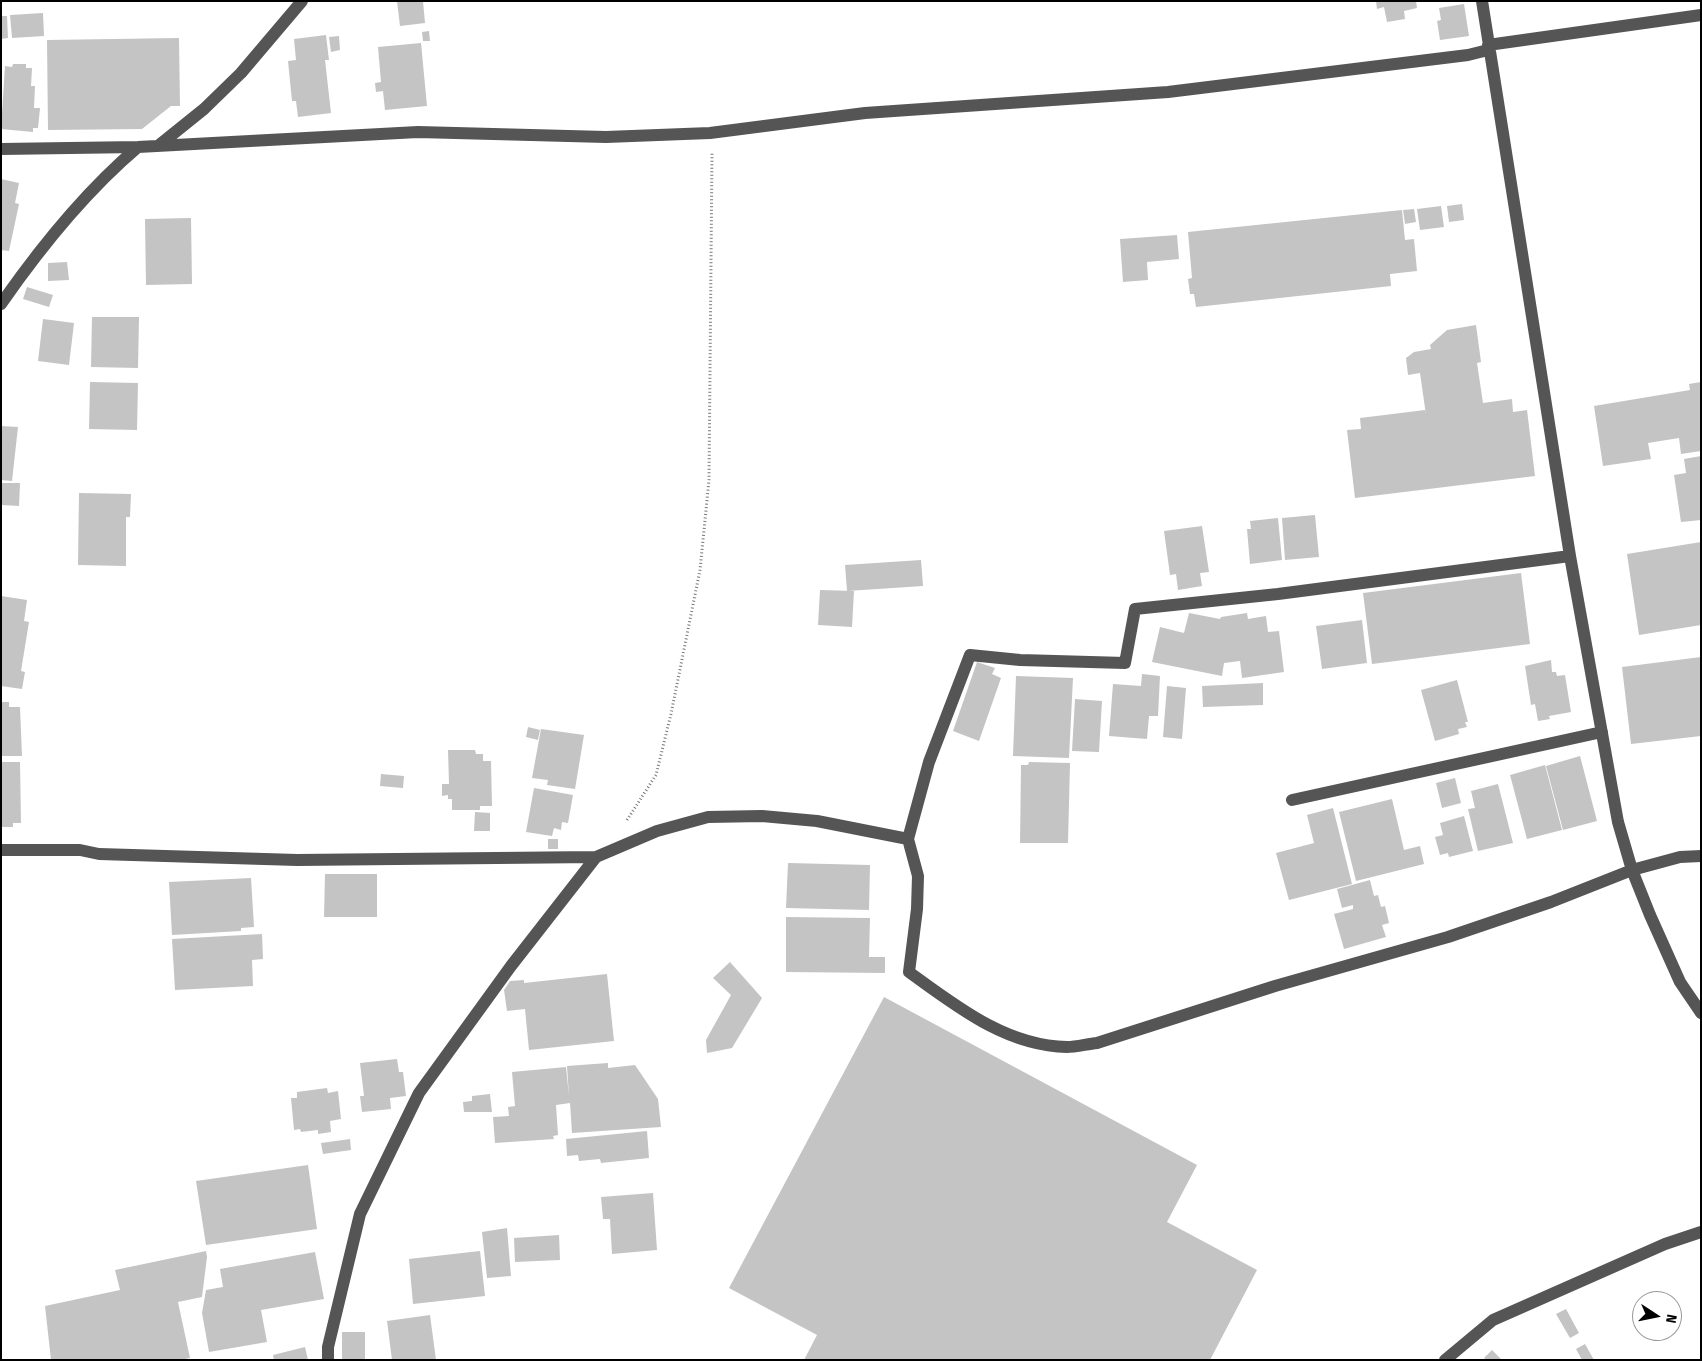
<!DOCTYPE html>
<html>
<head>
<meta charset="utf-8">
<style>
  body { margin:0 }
  #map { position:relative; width:1702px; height:1361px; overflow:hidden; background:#fff; font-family:"Fira Sans Condensed",sans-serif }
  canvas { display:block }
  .frame { position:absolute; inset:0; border:2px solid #000; pointer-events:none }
  .north { position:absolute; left:1632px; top:1291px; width:50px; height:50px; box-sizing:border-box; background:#fff; border:1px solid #999; border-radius:50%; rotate:101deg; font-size:14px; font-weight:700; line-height:20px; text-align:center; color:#000 }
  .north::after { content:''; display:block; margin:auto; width:18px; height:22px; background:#000; clip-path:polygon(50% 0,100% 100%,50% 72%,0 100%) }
</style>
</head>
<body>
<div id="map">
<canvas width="1702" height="1361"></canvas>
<div class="frame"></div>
<div class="north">N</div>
</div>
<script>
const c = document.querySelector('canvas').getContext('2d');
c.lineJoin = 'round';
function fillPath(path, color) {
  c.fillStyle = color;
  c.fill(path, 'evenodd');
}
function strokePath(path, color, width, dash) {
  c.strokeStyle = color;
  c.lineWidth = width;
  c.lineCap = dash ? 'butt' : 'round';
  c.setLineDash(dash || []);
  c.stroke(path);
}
fillPath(new Path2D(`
  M397 1H423L425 23 400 26Z
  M1376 1H1416L1417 8 1404 11 1405 19 1387 22 1384 7 1377 9Z
  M1464 4 1469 36 1440 40 1437 21 1441 20 1439 8Z
  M43 13 44 36 12 38 10 15Z
  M1 16H7L8 38 1 39Z
  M429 31 430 41H423L422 32Z
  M326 35 329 60H325L331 113 298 117 296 101H292L288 61 296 60 294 39Z
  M339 36 340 50 331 52 329 37Z
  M179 38 180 106H171L142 129 48 130 47 40Z
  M421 43 427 106 385 110 383 91 376 92 375 83 381 82 378 47Z
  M13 64H26V68H32L31 86H35L34 108H40L38 128H33V132L1 129 5 66 12 67Z
  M1 179 19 183 15 203 19 204 9 251 1 250Z
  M1462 204 1464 220 1449 222 1447 206Z
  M1441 206 1444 227 1420 230 1417 209Z
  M1414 209 1416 222 1405 224 1403 210Z
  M1402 210 1405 240 1414 239 1417 271 1390 274 1391 286 1196 307 1194 294H1190L1188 279 1192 278 1188 232Z
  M191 218 192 284 146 285 145 219Z
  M1177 235 1179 259 1147 262 1148 280 1123 282 1120 239Z
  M67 262 69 280 48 281V263Z
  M27 287 53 295 49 307 23 299Z
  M92 317H139L138 368 91 367Z
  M43 319 74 323 69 365 38 361Z
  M1476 325 1481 362 1477 363 1483 403 1512 399 1513 412 1527 410 1535 476 1355 498 1347 430 1361 429 1360 418 1425 410 1426 415 1420 373 1408 375 1406 358 1414 352 1431 349 1430 345 1447 330Z
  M90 382 138 383 137 430 89 429Z
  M1701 382V451L1681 454 1679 438 1648 443 1651 459 1603 466 1594 406 1690 390 1689 384Z
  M1 426 18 427 12 481 1 480Z
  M1701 456V520L1681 522 1674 475 1686 473 1684 459Z
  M1 483H20L19 506 1 505Z
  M79 493 131 494 130 517H126V566L78 565Z
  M1315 515 1319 557 1285 560 1282 518Z
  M1278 518 1282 560 1250 564 1247 529H1251L1250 521Z
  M1202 526 1209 572 1200 573 1202 586 1178 590 1176 574 1170 575 1164 531Z
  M1701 542V625L1639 635 1627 554Z
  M921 560 923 586 847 591 845 565Z
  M1521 573 1530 644 1372 664 1363 593Z
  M820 590 854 591 852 627 818 625Z
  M1 596 27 600 24 621 29 622 21 671 25 672 22 689 1 686Z
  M1189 613 1220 619 1221 617 1247 613 1248 619 1266 616 1268 632 1279 631 1284 672 1242 678 1240 661 1224 663 1222 676 1152 662 1160 627 1184 633Z
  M1362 620 1367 663 1322 669 1316 626Z
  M1701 657V736L1631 744 1622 667Z
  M1551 660 1552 672H1556L1557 676 1565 675 1571 712 1549 716 1550 719 1538 721 1535 704 1531 705 1525 666Z
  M977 662 995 668 992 674 1001 678 979 741 953 731Z
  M1142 674 1160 676 1158 716H1149L1147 739 1109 736 1113 684 1141 686Z
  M1016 676 1073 678 1069 758 1013 756Z
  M1457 680 1468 722H1465L1467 727 1458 729 1459 734 1435 741 1421 690Z
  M1263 683V705L1203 707 1202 686Z
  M1167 686 1186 688 1182 739 1163 737Z
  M1075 699 1102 701 1099 752 1072 751Z
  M1 702H9V707H20L22 756H1Z
  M528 727 540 730 538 740 526 737Z
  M541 729 584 735 575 789 547 785 548 780 532 778Z
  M448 750H475L476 754H483V761H491L492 806H480V810H452V799H448V795L442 796V784H449Z
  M1580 756 1597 821 1563 830 1546 766Z
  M1 762H20L21 823H13V827H2L1 823Z
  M1029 762 1070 763 1068 843H1020L1021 765H1028Z
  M1545 765 1562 830 1527 839 1510 775Z
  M381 774 404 776 403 788 380 786Z
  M1455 778 1461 803 1442 808 1436 783Z
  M1498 784 1513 843 1478 851 1468 809 1475 808 1471 791Z
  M534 788 573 795 568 823 562 822 561 830 554 828 552 836 526 832Z
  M1392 799 1404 850 1420 846 1424 864 1356 881 1339 812Z
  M1333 808 1352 884 1289 900 1276 853 1314 843 1307 815Z
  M475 812 490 813V831H474Z
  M1464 816 1473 851 1449 857 1448 853 1440 855 1435 837 1443 835 1440 823Z
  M548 839H558V849H548Z
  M788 863 870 865 869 910 786 908Z
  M325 874H377V917H324Z
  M251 878 254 927 241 928V931L172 935 169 882Z
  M1370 880 1374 896 1378 895 1381 907 1385 906 1389 923 1382 925 1386 937 1344 949 1334 914 1353 909V905L1342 908 1337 889Z
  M786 917 870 918 869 957H885V973L786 972Z
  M262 934 263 959 252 960 253 986 175 990 172 939Z
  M730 962 762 998 732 1048 707 1053 706 1040 731 995 713 978Z
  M607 974 614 1041 529 1050 525 1009 507 1011 504 990 510 981 524 980V983Z
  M884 997 1197 1165 1167 1222 1257 1270 1210 1360H804L817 1335 729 1288Z
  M397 1059 399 1072H403L406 1096 390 1098 391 1109 362 1112 360 1096H364L360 1063Z
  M608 1063V1068L635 1065 658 1099 661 1127 572 1133 570 1103 556 1105 558 1135 553 1136 554 1139 495 1143 493 1117 509 1116 508 1107 515 1106 512 1072 566 1067 569 1096 567 1066Z
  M327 1088 328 1093 338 1091 341 1119 330 1121 331 1132 318 1134V1130L301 1132 300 1129 294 1130 291 1098H297V1092Z
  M490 1094 492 1112H464L463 1102 472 1101V1096Z
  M647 1131 649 1158 601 1163 600 1159 579 1161 578 1155 567 1156 566 1139Z
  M350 1139 351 1150 323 1154 321 1143Z
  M308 1165 317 1229 206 1245 196 1181Z
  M653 1193 657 1250 612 1254 610 1219H603L601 1197Z
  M507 1228 511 1276 487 1278 482 1232Z
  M559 1235 560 1260 515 1262 514 1238Z
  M206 1251 207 1257 202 1297 178 1302 190 1358 180 1360H51L45 1306 120 1290 115 1270Z
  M480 1251 485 1296 413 1304 409 1259Z
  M315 1252 324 1299 261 1310 267 1342 209 1352 202 1313 206 1290 223 1287 220 1269Z
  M1566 1309 1579 1333 1570 1338 1556 1314Z
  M430 1315 436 1360H392L387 1321Z
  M342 1332H365V1360H342Z
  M1585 1344 1594 1360H1582L1576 1349Z
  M305 1347 308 1360H274L273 1355Z
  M1492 1350 1502 1360H1487L1484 1358Z`), '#c4c4c4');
strokePath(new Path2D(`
  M627 820 656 775 671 714 700 570 709 480 712 153`), '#777', 3, [1, 2.5]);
strokePath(new Path2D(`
  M1482 1 1570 556 1618 822 1632 870 1650 915 1680 982 1701 1013
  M1488 45 1701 15
  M158 146 204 109 241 73 302 1
  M1 149 138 147 418 132 606 137 710 133 865 113 1168 92 1468 55 1488 50
  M1 304C40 248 86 191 138 147
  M1570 556 1278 594 1135 609 1125 663 1020 660 970 655 929 762 908 839 918 876 917 909 909 972C956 1006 1006 1046 1067 1047 1076 1047 1087 1044 1097 1043L1275 986 1448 937 1551 902 1632 870 1680 857 1701 856
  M1292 800 1602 732
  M1 850H80L99 854 297 860 596 857 657 831 708 817 762 816 817 821 908 839
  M328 1360V1347L360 1214 419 1093 511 966 596 857
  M1445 1360 1493 1320 1665 1244 1701 1232`), '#555', 12);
</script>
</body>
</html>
